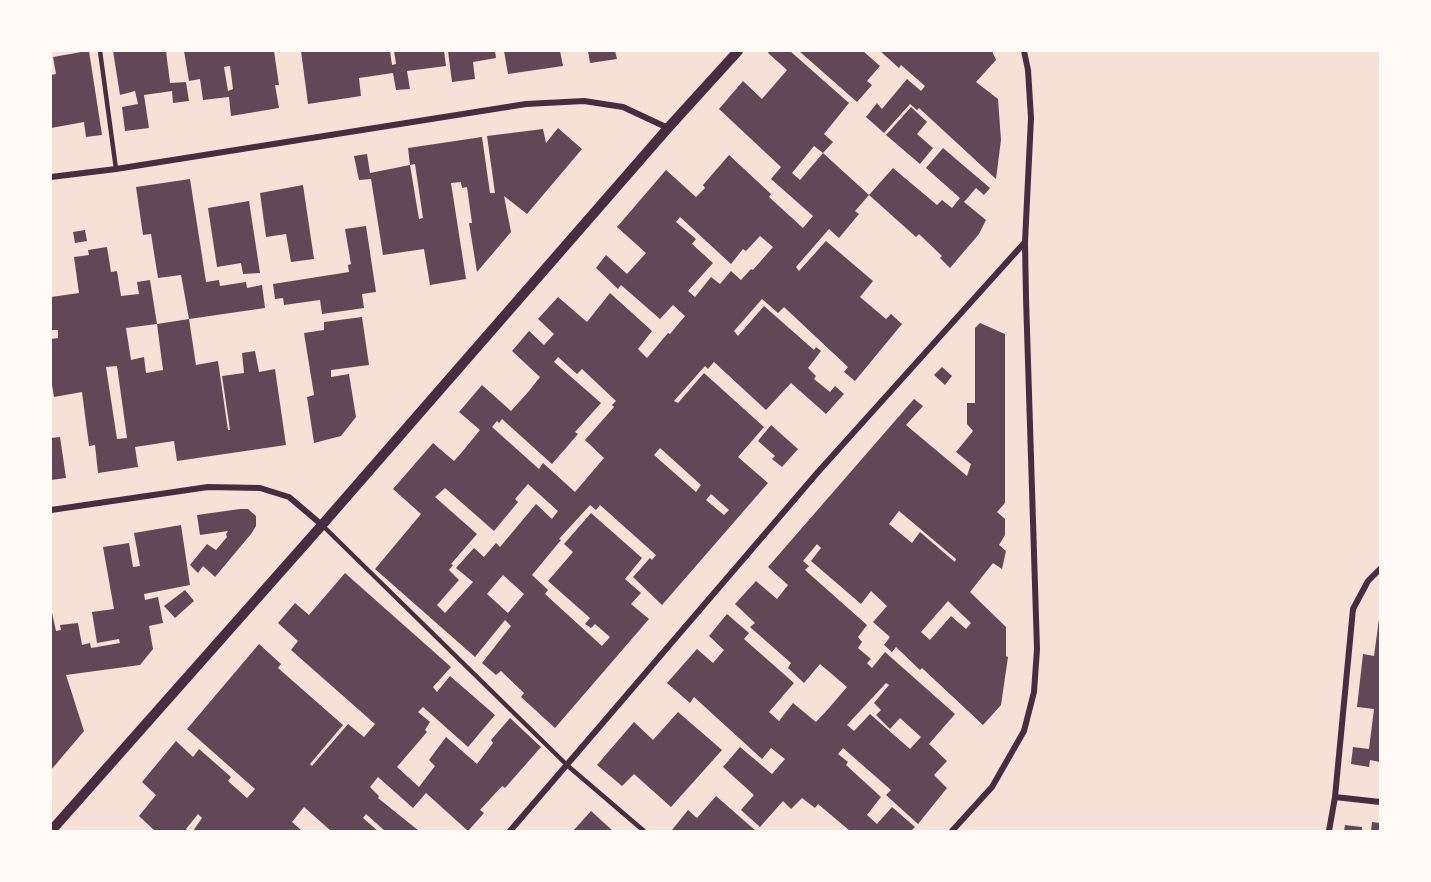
<!DOCTYPE html>
<html>
<head>
<meta charset="utf-8">
<style>
  body { margin:0 }
  #map { position:relative; width:1431px; height:882px; overflow:hidden; background:#f7e1d7; font-family:Mulish,sans-serif }
  canvas { display:block }
  .frame { position:absolute; inset:0; border:52px solid #fffaf5; pointer-events:none }
</style>
</head>
<body>
<div id="map">
<canvas width="1431" height="882"></canvas>
<div class="frame"></div>
</div>
<script>
const c = document.querySelector('canvas').getContext('2d');
c.lineJoin = 'round';
function fillPath(path, color) {
  c.fillStyle = color;
  c.fill(path, 'evenodd');
}
function strokePath(path, color, width, dash) {
  c.strokeStyle = color;
  c.lineWidth = width;
  c.lineCap = dash ? 'butt' : 'round';
  c.setLineDash(dash || []);
  c.stroke(path);
}
fillPath(new Path2D(`
  M87 51H89L102 135 86 137 84 122 51 128V75L56 74 53 57Z
  M113 51H166L170 83 186 82 189 101 173 103 172 91 144 95 149 128 125 131 122 107 138 104 135 91 120 95Z
  M184 51H274L279 85H275L279 108 231 116 229 97 203 100 200 79 189 81ZM230 66 233 89 228 91 224 67Z
  M301 51H390L392 65 396 64 394 51H444L446 66 407 71 410 89 396 90 393 73 359 78 361 96 308 104Z
  M448 51H495L496 58 473 62 475 79 452 82Z
  M504 51H560L563 66 508 74Z
  M588 51H615L617 59 590 63Z
  M769 51H790L849 103 824 134 833 142 823 153 814 146 792 173 800 180 823 153 869 195 855 211 859 214 839 238 829 229 796 267 799 271 826 241 873 281 860 297 886 319 891 314 902 324 855 381 844 372 848 367 784 307 778 313 762 299 734 331 738 336 764 306 814 350 816 347 821 351 808 368 816 376 814 379 830 392 835 386 844 394 826 414 791 383 766 410 714 362 708 369 705 366 674 401 678 403 704 373 764 427 738 457 768 483 662 605 633 577 650 558 652 560 656 555 600 505 596 510 590 505 559 539 561 540 532 575 548 590 545 594 602 646 610 637 595 624 591 628 585 624 590 618 548 581 573 552 564 544 591 513 642 558 625 579 641 593 631 604 649 619 555 728 521 697 524 693 501 671 496 675 482 663 511 626 505 620 475 657 375 569 421 514 393 489 433 443 454 461 462 452 480 430 459 412 482 385 511 411 529 391 540 377 512 351 529 331 544 345 554 334 538 319 558 297 587 322 610 293 652 331 638 349 647 358 668 333 670 334 685 316 673 305 660 319 621 285 618 289 596 268 606 255 627 274 646 253 617 227 666 170 696 197 705 188 703 185 729 155 771 194 769 197 803 228 813 216 771 179 781 167 719 109 743 81 762 99 787 70 768 53ZM680 217 731 264 743 249 746 251 760 236 773 247 753 270 751 269 741 280 731 271 720 284 711 277 695 297 688 291 713 263 692 244 696 239 676 222ZM558 357 577 374 582 369 616 401 612 405 614 407 585 440 604 458 575 492 543 463 539 469 492 427 497 421 499 423 502 419 552 464 578 434 575 432 601 403 554 362ZM660 448 701 485 696 492 654 455ZM528 484 558 511 552 519 536 504 500 547 496 543 484 557 474 548 456 568 473 582 445 613 437 605 459 580 449 570 453 565 451 564 477 534 435 497 445 488 494 531 518 502 515 499ZM711 494 729 510 724 515 706 500ZM503 575 524 594 508 613 487 594Z
  M799 51H863L880 66 867 81 872 85 857 102Z
  M880 51H992L996 60 976 82 998 99 1001 140 996 179 919 108 917 110 910 104 884 133 866 117 877 103 882 109 907 79 921 91 925 86 901 65 899 68Z
  M911 107 927 122 917 134 933 148 920 164 886 135Z
  M558 128 582 149 527 214 504 196 511 232 477 272 469 223H472L467 187 462 188 461 182 451 183 466 279 430 285 424 249 383 255 371 179 359 180 354 156 367 154 370 173 410 165 419 219 423 218 415 164 410 165 408 148 482 137 490 193H495L487 136 543 129 546 143Z
  M943 148 990 188 984 195 976 188 964 202 986 220 979 234 950 268 940 258 942 256 919 234 916 237 869 195 893 168 937 205 942 200 952 208 960 198 926 168Z
  M190 179 206 282 219 280 220 286 246 282 247 288 262 285 265 308 189 319 181 275 158 278 151 234 143 235 136 187Z
  M303 185 314 259 291 262 286 234 266 237 260 193Z
  M249 201 260 273 243 274 241 263 217 267 208 208Z
  M366 226 376 292 362 294 364 308 322 314 320 300 284 305 283 298 275 299 273 284 349 272 348 265 351 264 345 229Z
  M85 230 87 241 75 243 73 232Z
  M107 247 111 272 117 271 121 296 139 294 137 282 150 280 157 324 126 328 131 360 144 357 146 373 163 370 157 324 189 319 196 365 218 361 228 430H230L222 376 244 373 242 353 255 351 259 372 275 369 286 445 177 461 174 441 135 447 138 467 98 473 95 445 89 446 82 392 54 397 51 379V339L58 338V330H51V297L79 293 74 257 89 255 88 250ZM117 366 127 438 117 439 106 367Z
  M362 317 369 365 331 370V377L349 374 356 417 341 436 314 443 307 397 314 395 304 333 324 330V322Z
  M980 323 1005 334V503L997 512 1005 519V535L999 545 1006 551 1002 569 993 563 970 592 1006 627V656L1008 657 1001 705 983 725 922 668 920 670 896 647 892 652 884 645 890 637 873 622 887 606 871 591 861 604 811 561 821 548 817 544 803 561 809 566 805 570 867 625 858 637 862 642 858 648 871 659 867 663 872 668 885 652 955 714 929 744 947 761 934 775 947 788 918 824 886 795 891 790 843 748 838 754 848 762 846 765 881 797 867 815 877 824 892 807 915 827 911 831H850L818 804 815 808 802 798 791 809 783 801 760 827 741 810 754 795 723 767 740 747 772 774 785 759 771 748 762 759 694 697 690 703 667 683 697 649 713 663 724 650 709 636 727 614 749 633 744 639 794 683 769 712 779 721 793 703 816 722 829 708 847 687 820 664 804 683 788 668 791 663 750 627 755 623 735 604 756 581 777 599 788 585 768 567 914 399 923 406 906 425 967 476 971 464 956 452 973 431 967 424V403H975V328ZM899 511 956 559 955 562 920 532 912 543 889 524ZM948 601 971 623 966 629 951 616 930 640 921 632ZM886 683 889 685 874 703 881 710 876 715 890 729 900 718 921 737 910 749 870 714 854 731 847 725Z
  M942 367 952 376 945 385 934 375Z
  M771 425 798 449 782 467 772 459 775 456 758 441Z
  M60 437 66 478 51 480V438Z
  M240 509H248L256 516V526L251 534 215 577 203 566 198 573 190 565 207 544 216 550 227 537 226 534 228 531 200 535 197 515Z
  M181 525 190 585 144 594 145 600 158 597 163 623 149 626 153 649 140 665 66 675 84 731 51 770V608L56 631 61 630 60 625 78 623 82 645 90 643 91 648 120 643 119 639 97 643 92 612 114 609 103 547 129 543 133 567 140 566 134 533Z
  M345 573 451 667 433 687 437 692 450 676 495 715 468 747 423 707 418 712 430 722 425 730 427 732 397 767 419 787 435 766 429 760 446 737 477 764 493 743 491 740 510 718 541 747 505 788 502 786 480 810 484 813 468 831 426 793 413 808 378 777 370 787 379 796 378 798 419 831H385L366 814 363 818 378 831H331L304 807 292 822 302 831H193L202 818 198 814 186 829 188 831H155L139 816 156 795 142 782 176 741 193 757 199 749 231 777 228 781 247 798 255 789 187 729 259 644 281 664 278 668 343 725 310 764 312 766 348 724 364 737 375 724 291 650 298 641 278 623 295 603 309 615Z
  M185 590 194 601 175 618 164 606Z
  M1379 619 1380 762 1370 760 1369 767 1351 764 1353 747 1369 749 1374 709 1357 707 1363 654 1374 656Z
  M678 712 722 750 671 807 634 774 622 786 597 765 634 722 653 740Z
  M716 796 756 831 672 830 688 810 697 818Z
  M591 811 613 831H573Z
  M1372 822 1380 823V831H1371Z
  M1345 825 1362 827V831H1344Z`), '#644757');
strokePath(new Path2D(`
  M100 51 116 169
  M322 525 568 766 644 831`), '#4a2c40', 4.5);
strokePath(new Path2D(`
  M51 177 116 169 526 104 584 101 623 107 668 128
  M51 510 208 487 260 488 289 497 322 525
  M1335 797 1380 802
  M510 831 818 472 1025 242
  M952 831 992 787 1024 731 1034 692 1037 649 1026 298 1025 242 1031 118 1028 70 1024 51
  M1329 831 1335 797 1353 609 1368 581 1380 569`), '#4a2c40', 6);
strokePath(new Path2D(`
  M51 831 322 525 668 128 738 51`), '#4a2c40', 10);
</script>
</body>
</html>
